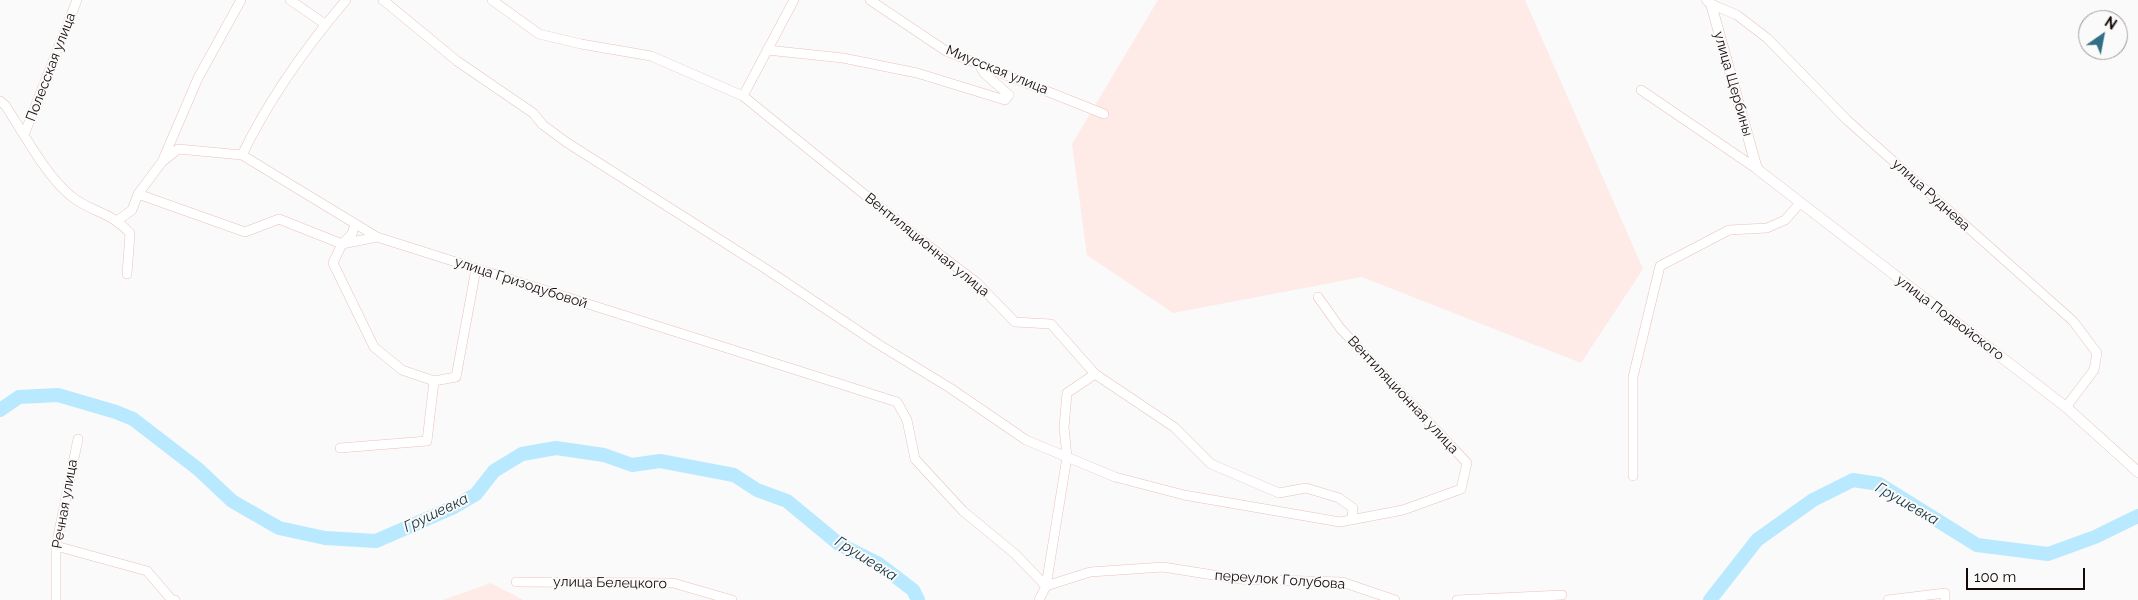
<!DOCTYPE html>
<html>
<head>
<meta charset="utf-8">
<style>
  body { margin:0 }
  #map { position:relative; width:2138px; height:600px; overflow:hidden; background:#fafafa; font-family:Raleway,sans-serif }
  canvas { display:block }
  .north { position:absolute; left:2078px; top:10px; width:50px; height:50px; box-sizing:border-box; background:#fafafa; border:1px solid #9e9a99; border-radius:50%; rotate:33deg; font-size:14px; font-weight:700; line-height:20px; text-align:center; color:#150907 }
  .north::after { content:''; display:block; margin:auto; width:18px; height:22px; background:#326e85; clip-path:polygon(50% 0,100% 100%,50% 72%,0 100%) }
  .scale { position:absolute; left:1966px; top:568px; width:119px; height:22px; box-sizing:border-box; border:2px solid #150907; border-top:0; padding-left:6px; font-size:15px; line-height:18px; white-space:nowrap; color:#150907; -webkit-text-stroke:4px #fafafa; paint-order:stroke }
</style>
</head>
<body>
<div id="map">
<canvas width="2138" height="600"></canvas>
<div class="north">N</div>
<div class="scale">100 m</div>
</div>
<script>
const c = document.querySelector('canvas').getContext('2d');
c.lineJoin = 'round';
function fillPath(path, color) {
  c.fillStyle = color;
  c.fill(path, 'evenodd');
}
function strokePath(path, color, width, dash) {
  c.strokeStyle = color;
  c.lineWidth = width;
  c.lineCap = dash ? 'butt' : 'round';
  c.setLineDash(dash || []);
  c.stroke(path);
}
function label(font, color, halo, rows, align = 'center') {
  c.font = font + ' Raleway,sans-serif';
  c.lineWidth = 4;
  c.setLineDash([]);
  c.textBaseline = 'middle';
  c.strokeStyle = halo;
  c.fillStyle = color;
  for (const [text, x, y, turn = 0] of rows) {
    c.save();
    c.translate(x, y);
    c.rotate((+turn || 0) * Math.PI / 180);
    c.textAlign = isNaN(turn) ? turn : align;
    if (halo) c.strokeText(text, 0, 0);
    c.fillText(text, 0, 0);
    c.restore();
  }
}
fillPath(new Path2D(`
  M1158 0H1525L1643 269 1581 363 1362 277 1173 313 1087 255 1072 144Z
  M491 583 523 600H443Z`), '#feeae6');
strokePath(new Path2D(`
  M0 410 19 397 58 395 116 412 133 419 198 469 232 501 279 528 325 538 376 541 454 507 476 494 494 471 522 454 556 448 604 455 632 465 660 461 734 475 757 490 787 501 839 544 879 564 913 590 918 600
  M1710 600 1757 540 1813 500 1853 480 1879 484 1977 545 2048 554 2095 537 2138 516`), '#b9e9fe', 14);
const minor = new Path2D(`
  M290 0 325 24
  M383 0 457 61 533 113 543 125 566 142 766 269 878 344 950 388 1026 440 1115 477 1184 495 1340 522 1403 510 1461 489 1467 463 1340 328 1318 297
  M492 0 539 34 581 44 651 56 743 96 917 237 976 282 1015 322 1051 324 1095 374 1174 427 1211 464 1279 493 1306 488 1339 498 1353 508 1352 519
  M870 0 946 51 1104 114
  M1711 4 1737 15 1767 38 1847 120 2073 321 2097 353 2094 370 2066 407
  M767 50 843 58 917 73 1005 100 1009 95 984 73 979 64
  M1641 90 1757 169
  M743 96 794 0
  M0 101 5 105C23 132 46 176 71 196 90 212 110 211 130 233L127 274
  M24 135 77 0
  M242 155C269 99 306 47 346 0
  M162 162 178 149 242 155 377 237 897 402 907 420 915 459 963 511 1015 554 1046 586 1039 600
  M138 194 245 232 279 219 342 244 377 237
  M118 220 132 210 138 194 162 162 198 78 241 0
  M355 224 352 234 342 244 333 263 374 347 402 370 434 381 456 377 476 269
  M1095 374 1067 393 1064 427 1067 457 1046 586 1090 572 1163 567 1238 579 1342 582 1395 600
  M340 448 427 441 434 381
  M1633 476V377L1660 266 1729 230 1767 228 1785 220 1800 203
  M56 546 147 571 171 599 175 600
  M516 582 673 583 732 600
  M56 600V546L78 439
  M1457 600 1562 595
  M1888 600 1945 593V600`);
const tertiary = new Path2D(`
  M1707 0 1711 4 1757 169 2066 407 2138 472`);
strokePath(minor, '#e9c2ba', 10);
strokePath(tertiary, '#e9c2ba', 11);
strokePath(minor, '#fff', 9);
strokePath(tertiary, '#fff', 10);
label('14px', '#150907', '#fafafa', [
  ["Полесская улица",51,67,-69],
  ["Миусская улица",997,70,22],
  ["улица Щербины",1733,84,74],
  ["улица Руднева",1931,195,42],
  ["Вентиляционная улица",927,245,39],
  ["улица Гризодубовой",521,283,18],
  ["улица Подвойского",1950,318,37],
  ["Вентиляционная улица",1403,395,47],
  ["Речная улица",65,504,-80],
  ["переулок Голубова",1280,580,4],
  ["улица Белецкого",610,583,1]
]);
label('italic 15px', '#15333e', '#fafafa', [
  ["Грушевка",1907,504,30],
  ["Грушевка",436,513,-26],
  ["Грушевка",866,559,32]
]);
</script>
</body>
</html>
